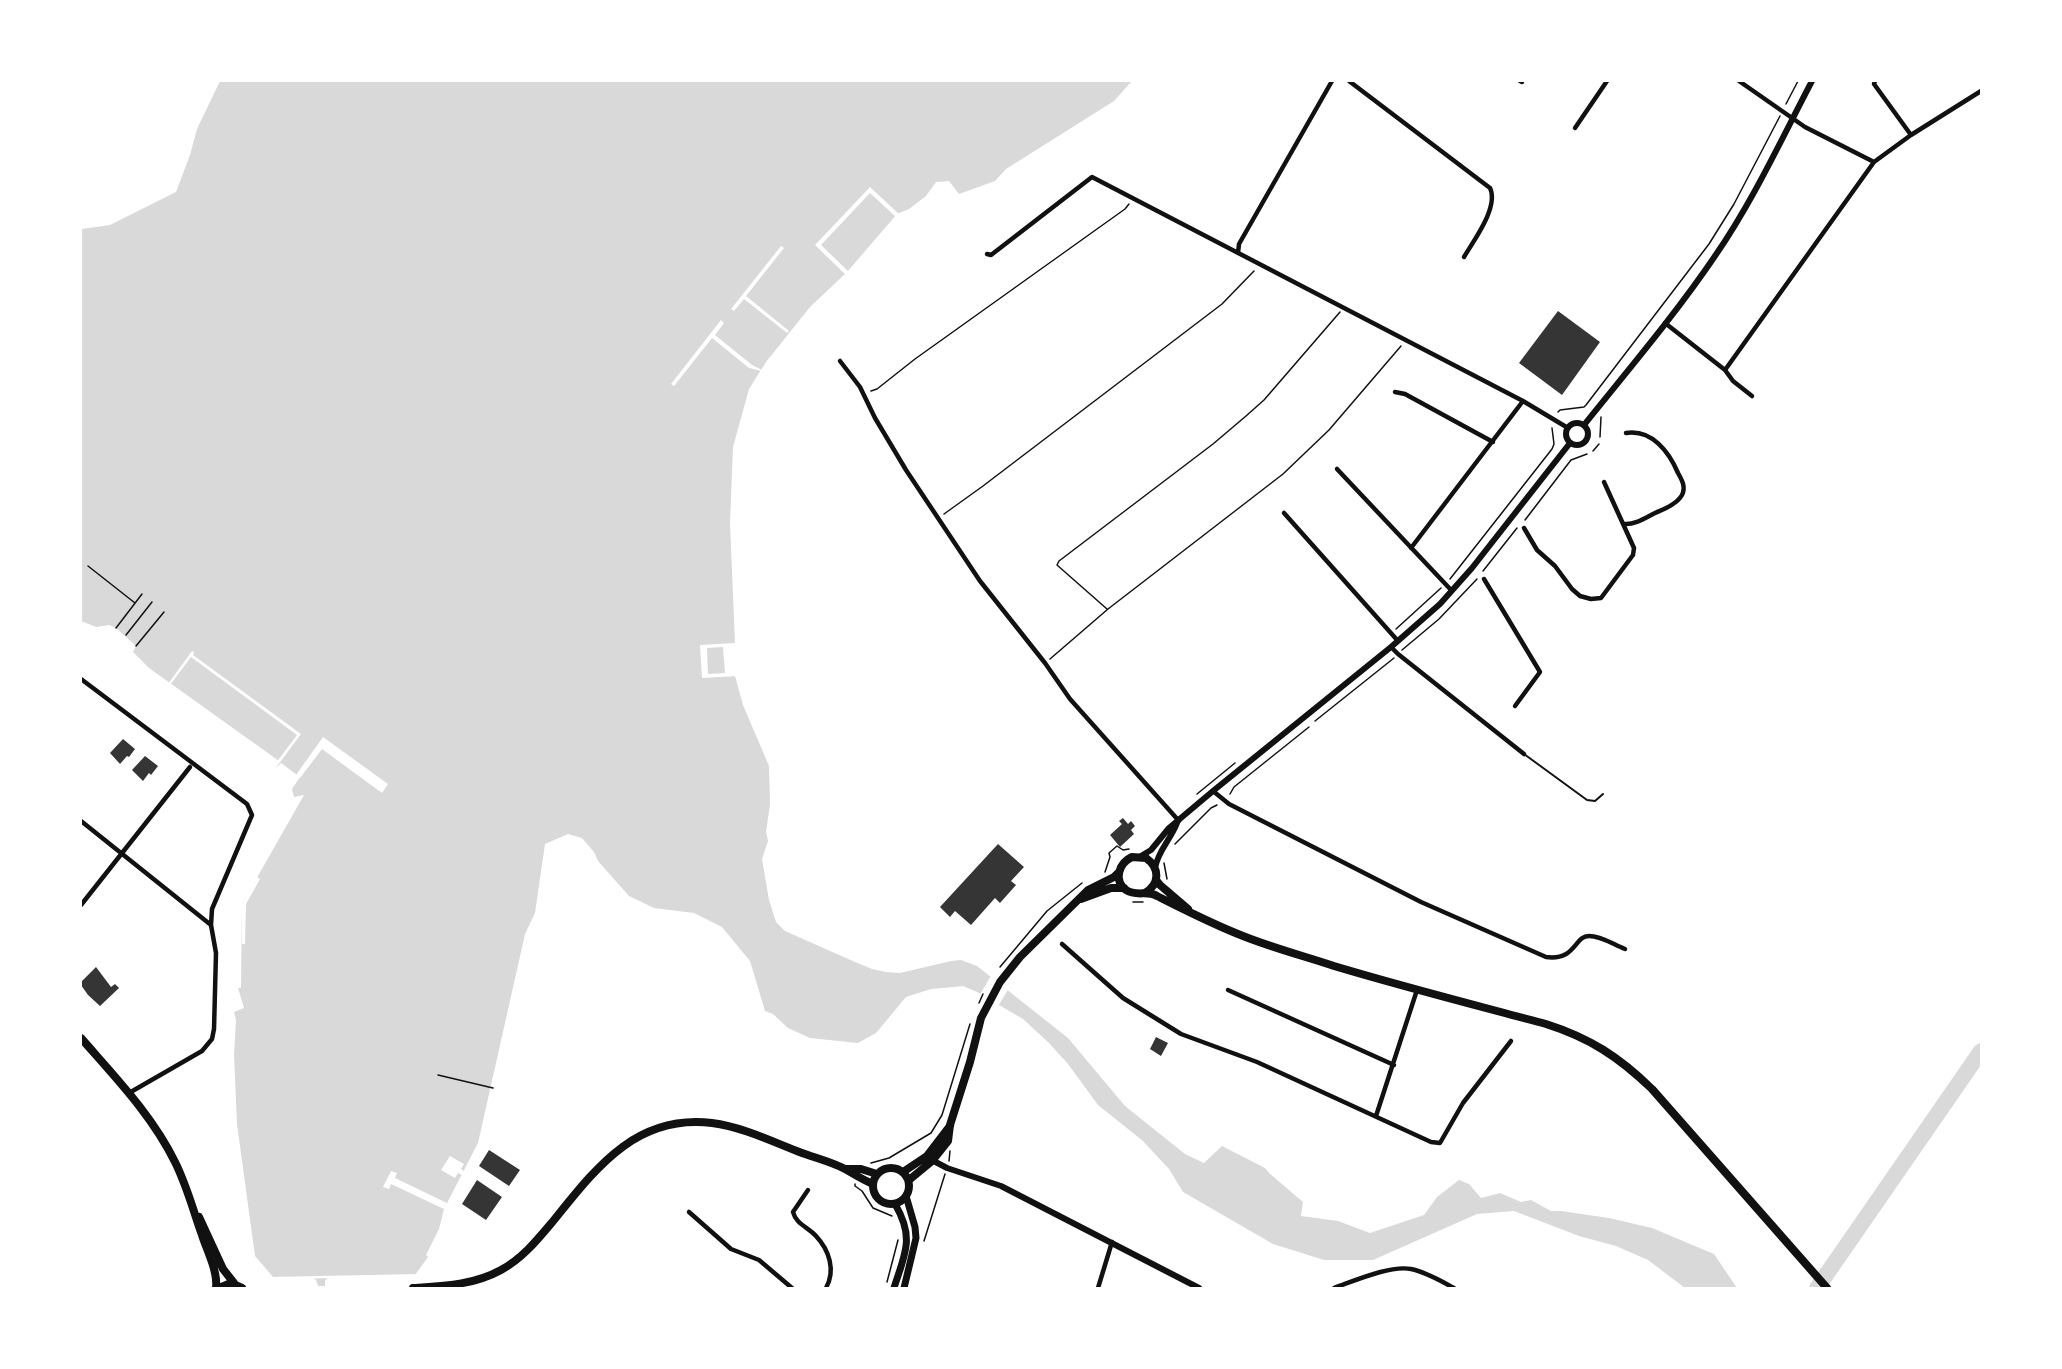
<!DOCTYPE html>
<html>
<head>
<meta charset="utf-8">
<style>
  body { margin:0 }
  #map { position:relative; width:2062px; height:1369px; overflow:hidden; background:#fff; font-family:"DejaVu Sans",sans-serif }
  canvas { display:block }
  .frame { position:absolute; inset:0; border:82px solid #fff; pointer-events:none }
</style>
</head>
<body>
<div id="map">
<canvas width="2062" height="1369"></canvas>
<div class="frame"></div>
</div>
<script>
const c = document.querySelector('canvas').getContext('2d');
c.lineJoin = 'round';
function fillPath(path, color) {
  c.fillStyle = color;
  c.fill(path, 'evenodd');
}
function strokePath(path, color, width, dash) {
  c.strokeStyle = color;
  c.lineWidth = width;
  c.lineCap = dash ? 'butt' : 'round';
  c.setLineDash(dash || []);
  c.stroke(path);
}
fillPath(new Path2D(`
  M220 81H1132L1114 101 1006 169 995 181 959 194 949 181 936 182 926 196 909 209 897 214 847 272 810 307 766 362 749 389 733 447 730 523 735 643V676L743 705 769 766 770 804 766 832 768 841 762 859 769 900 776 922 785 931 855 962 872 969 886 972 900 973 951 961 961 960 977 966 1068 1038 1125 1106 1185 1154 1204 1163 1222 1146 1265 1168 1269 1173 1303 1202 1301 1216 1338 1221 1370 1233 1424 1215 1437 1197 1459 1180 1469 1184 1481 1198 1500 1193 1521 1202 1531 1200 1551 1211H1561L1609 1218 1652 1228 1714 1254 1737 1288H1685L1648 1260 1616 1246 1579 1236 1514 1211 1477 1214 1373 1260H1324L1273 1244 1183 1192 1169 1169 1143 1141 1098 1105 1068 1064 1048 1042 1023 1019 977 992 963 986 954 987 931 989 906 997 876 1033 858 1043 810 1038 788 1028 773 1014 765 1011 750 961 722 927 694 913 654 908 629 896 598 861 594 852 582 838 568 834 545 844 535 913 525 934 478 1143 444 1209 439 1229 426 1255 428 1257 415 1275 329 1277 325 1281V1286H318L316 1280 312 1277H273L255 1256 237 1124 234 1055 236 1020 234 1012 244 1008 238 988H241L242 904 304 795 294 797 292 789 300 777 281 763 276 768 279 761 149 668 133 652 136 646 116 628 109 625 96 627 81 621V229L110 225 176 192 190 155 197 129Z`), '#d9d9d9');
fillPath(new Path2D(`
  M870 187 901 216 897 218 870 193 821 245 850 273 847 276 815 245Z
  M781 246 784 248 746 296 783 326 789 331 787 333 744 299 734 311 731 309Z
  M721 320 724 323 715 335 752 365 762 370 761 371 749 368 712 338 674 386 671 384Z
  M735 643 738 676 702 678 700 645ZM723 647 725 673 708 674 707 648Z
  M192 651 194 652 193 655 301 734 275 769 273 767 297 735 191 657 170 685 168 684Z
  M323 737 388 784 382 793 322 749 300 778 296 775Z
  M257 877 260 879 246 904 245 944H242V904Z
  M992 974 1009 988 997 1008 979 996Z
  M450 1156 464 1164 461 1169 464 1171 462 1175 458 1173 455 1178 441 1170Z
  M391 1171 397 1173 395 1178 447 1203 444 1209 391 1184 389 1189 383 1187Z
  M419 1274 417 1277 272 1279 269 1277Z`), '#fff');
strokePath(new Path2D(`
  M1817 1288 1981 1051`), '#d9d9d9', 16);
fillPath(new Path2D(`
  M1558 311 1600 342 1562 395 1519 363Z
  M123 739 135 749 129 757 127 756 120 764 110 753Z
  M145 756 158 766 151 775 149 773 143 781 132 770Z
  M1123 818 1128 824 1131 821 1135 826 1131 830 1134 834 1120 847 1110 835 1122 824 1119 821Z
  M998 844 1024 867 1011 881 1016 885 1000 903 995 898 971 925 955 911 950 917 940 907Z
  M96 967 111 987 115 984 119 988 100 1006 88 995 81 985V982Z
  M1156 1037 1168 1043 1161 1056 1150 1049Z
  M489 1150 520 1170 509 1186 479 1166Z
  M477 1180 502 1197 486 1220 462 1204Z`), '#353535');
strokePath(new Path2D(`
  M1786 104 1798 81
  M871 391 877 389 915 359 1125 209 1129 204
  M1558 412 1560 410 1584 407 1586 405 1709 244 1734 204 1780 116
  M1600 437 1601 417
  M1593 451 1599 444
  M944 514 983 486 1222 304 1254 271
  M1525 520 1571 460 1587 454
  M88 566 135 603
  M1483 571 1517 528
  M1450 579 1552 449 1554 444 1552 428
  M1107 609 1057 565 1059 561 1213 444 1246 416 1264 400 1340 312
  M116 628 142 594
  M1396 629 1441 588
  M126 635 152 602
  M136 646 164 612
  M1402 650 1439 619 1477 579
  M1050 659 1108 609 1283 474 1329 430 1401 346
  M1315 721 1394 658
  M1197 794 1235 763
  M1230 794 1234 787 1309 727
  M1175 844 1211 808 1217 805
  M1164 863 1167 879
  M1105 872 1110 857 1109 853 1117 846 1123 850 1129 849
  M1133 902H1143
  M1000 967 1047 911 1082 883
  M979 1003 983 994
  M438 1075 493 1088
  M949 1161 950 1151
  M871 1163 889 1158 931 1133 942 1115 970 1024
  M855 1184V1186L862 1191 873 1208 892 1216
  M924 1241 945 1174
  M887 1282 898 1240`), '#111', 1.5);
strokePath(new Path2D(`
  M1524 754 1587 800 1595 801 1603 794`), '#111', 2);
strokePath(new Path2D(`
  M1349 81 1490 188C1499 207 1474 240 1464 257
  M1520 81 1522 82
  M1739 81 1805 127 1874 162
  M1875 81 1874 84 1911 135
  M1575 128 1607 81
  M1238 253 1239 244 1332 81
  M987 254 991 255 1004 245 1092 177 1523 401 1568 428
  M1665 323 1725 370 1733 381 1752 396
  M840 361 860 387 875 418 906 470 980 581 1045 663 1070 699 1179 821
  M1725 370 1874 162 1911 135 1981 91
  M1395 392 1405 394 1493 442
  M1337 469 1452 591
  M1284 513 1398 641
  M1624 524C1635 525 1645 518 1655 513 1664 509 1677 504 1682 495 1686 487 1682 480 1678 473 1669 452 1652 429 1626 433
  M1524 528 1537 550 1555 566 1572 589 1580 596 1591 599 1601 598 1633 555 1634 548 1604 482
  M1411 548 1523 401
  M1484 579 1540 672 1515 706
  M1391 647 1398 654 1524 754
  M81 679 247 804 252 815 212 909 211 925 216 953 214 1029 212 1039 202 1051 129 1093
  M1213 791 1229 804 1421 902 1546 957C1576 961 1574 936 1589 936 1602 936 1614 945 1625 949
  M81 821 211 925
  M81 905 190 767
  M1062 944 1123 998 1181 1034 1257 1062 1431 1142 1440 1143 1463 1103 1511 1041
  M1228 990 1394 1065
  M1376 1116 1417 990
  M808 1190 793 1212C796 1224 808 1227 816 1236 829 1250 836 1270 826 1288
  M689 1212 731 1249 759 1260 792 1288
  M1098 1288 1112 1242
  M1334 1288C1354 1281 1390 1265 1411 1269 1426 1272 1441 1281 1454 1288`), '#111', 4.5);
strokePath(new Path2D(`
  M1566 434a11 11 0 1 1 22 0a11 11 0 1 1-22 0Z
  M1584 425C1628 370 1675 315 1715 256 1753 201 1781 140 1812 81
  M1141 856 1151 850 1169 828 1213 791 1391 647 1440 604 1472 568 1570 443
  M1155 868C1158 851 1171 839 1177 823
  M930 1159 947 1168 1001 1186 1199 1288`), '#111', 6);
strokePath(new Path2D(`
  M894 1288C905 1253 915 1238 895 1204
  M904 1288 916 1238 915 1227 906 1196`), '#111', 7);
strokePath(new Path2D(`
  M1156 880 1160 885 1188 909
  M1145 893C1160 884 1160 868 1146 858L1132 857C1119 863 1113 880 1126 890 1136 897 1147 890 1157 896 1185 910 1214 925 1243 936 1273 948 1304 956 1334 966 1404 987 1475 1005 1546 1024 1590 1038 1619 1057 1652 1089L1827 1288
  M1081 899 1111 888H1124
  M81 1038C115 1077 152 1115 175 1162 187 1186 193 1210 202 1235 207 1251 218 1271 216 1288
  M873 1186a18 18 0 1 1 36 0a18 18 0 1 1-36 0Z
  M846 1169H861L877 1174
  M903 1172 927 1156 950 1126
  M909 1180 932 1161 948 1141 950 1125 970 1062 981 1018 1000 982 1020 957 1088 890 1114 877 1119 872
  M199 1217 223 1269 234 1283
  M219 1288 231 1283 242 1288
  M413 1288C444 1286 474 1285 501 1270 523 1258 538 1239 554 1220 596 1168 636 1114 712 1123 743 1127 773 1142 802 1153 816 1158 832 1162 845 1169 854 1174 863 1180 873 1184`), '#111', 8);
</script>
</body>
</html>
